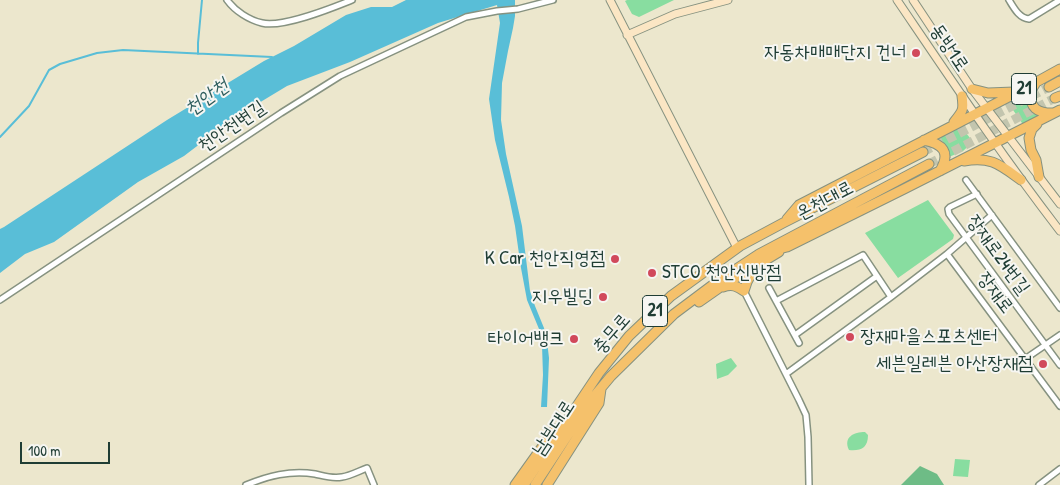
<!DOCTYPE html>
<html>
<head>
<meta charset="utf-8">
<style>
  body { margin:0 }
  #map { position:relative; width:1060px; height:485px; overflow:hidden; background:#ece7cd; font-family:"Patrick Hand",sans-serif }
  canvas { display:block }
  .scale { position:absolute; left:20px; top:442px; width:90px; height:22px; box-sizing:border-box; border:2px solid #1f3d34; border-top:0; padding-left:6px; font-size:15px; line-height:18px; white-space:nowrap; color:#1f3d34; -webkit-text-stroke:4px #f6f6f2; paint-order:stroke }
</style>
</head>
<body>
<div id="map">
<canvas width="1060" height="485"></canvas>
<div class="scale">100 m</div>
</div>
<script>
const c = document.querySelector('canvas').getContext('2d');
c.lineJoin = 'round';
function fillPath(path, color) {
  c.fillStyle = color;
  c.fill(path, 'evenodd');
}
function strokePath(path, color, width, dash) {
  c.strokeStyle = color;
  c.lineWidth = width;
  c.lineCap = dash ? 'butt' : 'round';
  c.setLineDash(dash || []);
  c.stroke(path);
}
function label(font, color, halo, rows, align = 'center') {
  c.font = font + ' "Patrick Hand","Poor Story",sans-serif';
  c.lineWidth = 4;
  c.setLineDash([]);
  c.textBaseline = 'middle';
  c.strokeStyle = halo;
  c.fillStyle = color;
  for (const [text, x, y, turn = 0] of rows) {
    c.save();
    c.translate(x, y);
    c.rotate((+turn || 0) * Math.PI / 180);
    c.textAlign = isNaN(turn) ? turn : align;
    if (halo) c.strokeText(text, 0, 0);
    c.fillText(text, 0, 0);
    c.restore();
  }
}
fillPath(new Path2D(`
  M627 0H674L639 17 632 14 625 1Z
  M1027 97 1044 117 1024 126 1011 107Z
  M960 125 973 142 963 151 949 157C949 148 944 143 937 138Z
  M928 200 954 235 953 239 898 278 865 233Z
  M731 358 737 366 728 375 717 379 716 364Z
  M865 432 868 435C868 448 861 451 849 450 843 437 854 432 865 432Z
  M955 459 970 460 968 477 953 476Z`), '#88dda0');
fillPath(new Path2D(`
  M920 466 937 474 944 485H901Z`), '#6ebc86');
fillPath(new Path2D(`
  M406 0H515V16L513 28 508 51 502 83 501 120 506 154 522 226 530 291 535 306 544 328 547 341 549 358 547 407H541L543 375 542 345 539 329 527 300 521 268 515 226 509 197 495 140 489 99 500 23 497 5 438 23 350 62 287 86 234 118 184 156 138 182 54 242 25 254 0 273V229L4 227 167 120 264 61 294 46 346 15 371 7H392Z`), '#59bed7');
strokePath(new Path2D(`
  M198 54V43L202 0
  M0 137 29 106 49 70 60 64 97 53 123 50 272 57`), '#59bed7', 2);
strokePath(new Path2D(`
  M923 152 1049 87
  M929 164 1055 98`), '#c3c5ae', 9, [9, 4.5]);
const street = new Path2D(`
  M227 0C235 11 249 20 262 23 283 28 332 8 352 0
  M1009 0C1014 8 1019 18 1029 19L1060 0
  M966 180 1060 308
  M977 194 950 207 948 209 949 214 1060 365
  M947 254 992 215
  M769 288 799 343
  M744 291 799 400 806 415 808 437 809 485
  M0 300 281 113 340 76 466 17 497 11 518 9 553 0
  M776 301 863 255 891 297
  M795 335 877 276
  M1025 359 1060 335
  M786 374 891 297 947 254 1060 406
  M246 485C268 476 290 470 315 474 324 476 332 479 342 477 350 476 359 471 367 468L374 485
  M1039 485 1060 469`);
const secondary = new Path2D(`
  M610 0 737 248
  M897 0C950 78 1002 156 1060 231
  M913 0 972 89 1060 204
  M627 35 675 14 728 0`);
const highway = new Path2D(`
  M1035 84 1030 92C1030 108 1037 113 1052 113
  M1049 87 1060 81
  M972 89 988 93 1014 92
  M1055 98 1060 96
  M954 122C963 111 964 110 962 96
  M1037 124 1032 129 1029 138 1031 150 1036 160 1039 177
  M924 140C943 144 951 152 940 171
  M964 161C991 156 1000 165 1021 180
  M787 219 799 205 1022 90 1060 69
  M771 251 787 247 904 189 1060 110
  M723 287C732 284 737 286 744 291L747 282 755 267
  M699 302 719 288 779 252
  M515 485 555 429
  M524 485 599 373 629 336 671 296 740 246 783 223 923 152
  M535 485 591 400 611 376 674 314 718 281 759 254 929 164
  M547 485 599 403 601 389`);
strokePath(street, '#869280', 8);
strokePath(secondary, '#869280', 9);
strokePath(highway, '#869280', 11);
strokePath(street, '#fff', 5);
strokePath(secondary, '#fbe6c4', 7);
strokePath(highway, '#f5c16b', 9);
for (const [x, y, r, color] of [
  [916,53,5,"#d1495b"],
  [615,259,5,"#d1495b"],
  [652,273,5,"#d1495b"],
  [603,297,5,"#d1495b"],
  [850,337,5,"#d1495b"],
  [574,339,5,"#d1495b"],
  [1043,364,5,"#d1495b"]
]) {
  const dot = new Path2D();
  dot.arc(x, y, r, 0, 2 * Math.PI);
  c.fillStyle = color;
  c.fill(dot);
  strokePath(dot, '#f6f6f2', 2);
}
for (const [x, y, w] of [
  [1024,89,25],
  [655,311,25]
]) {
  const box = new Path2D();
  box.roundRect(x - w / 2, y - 15.5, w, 31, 4);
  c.fillStyle = '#f6f6f2';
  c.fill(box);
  strokePath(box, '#1f3d34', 1);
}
label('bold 18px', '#1f3d34', null, [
  ["21",1024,89],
  ["21",655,311]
]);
label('19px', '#1f3d34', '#f6f6f2', [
  ["동방1로",949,48,56],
  ["천안천변길",232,127,-34],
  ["온천대로",825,201,-28],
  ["장재로24번길",998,255,54],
  ["장재로",995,293,53],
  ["충무로",612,334,-49],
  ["남부대로",554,428,-57]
]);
label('19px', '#1f3d34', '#f6f6f2', [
  ["자동차매매단지 건너",906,53],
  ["K Car 천안직영점",605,259],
  ["STCO 천안신방점",662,273,"left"],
  ["지우빌딩",593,297],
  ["장재마을스포츠센터",860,337,"left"],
  ["타이어뱅크",564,339],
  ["세븐일레븐 아산장재점",1033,364]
], 'right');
label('italic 20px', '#2e5d5d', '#f6f6f2', [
  ["천안천",207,98,-36]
]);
</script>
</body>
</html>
